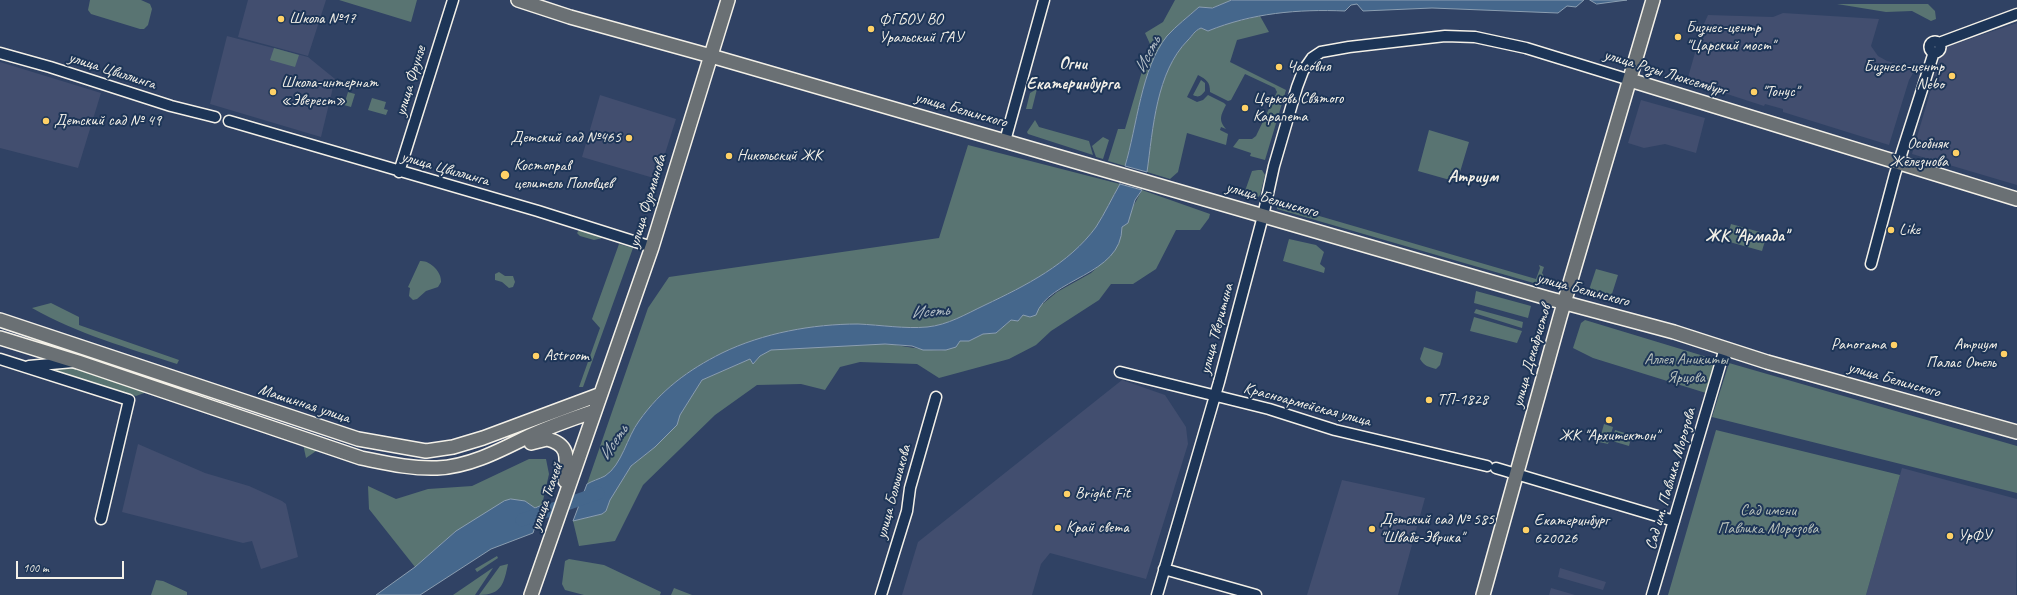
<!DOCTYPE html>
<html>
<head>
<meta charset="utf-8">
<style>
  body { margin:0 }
  #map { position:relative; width:2017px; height:595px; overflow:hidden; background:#304264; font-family:Caveat,sans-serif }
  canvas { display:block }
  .scale { position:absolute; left:16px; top:561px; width:108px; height:18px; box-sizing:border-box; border:2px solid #f4f1e8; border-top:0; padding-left:5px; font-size:12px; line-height:14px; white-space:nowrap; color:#f4f1e8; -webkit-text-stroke:3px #1d3557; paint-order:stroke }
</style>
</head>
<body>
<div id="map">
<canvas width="2017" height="595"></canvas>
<div class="scale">100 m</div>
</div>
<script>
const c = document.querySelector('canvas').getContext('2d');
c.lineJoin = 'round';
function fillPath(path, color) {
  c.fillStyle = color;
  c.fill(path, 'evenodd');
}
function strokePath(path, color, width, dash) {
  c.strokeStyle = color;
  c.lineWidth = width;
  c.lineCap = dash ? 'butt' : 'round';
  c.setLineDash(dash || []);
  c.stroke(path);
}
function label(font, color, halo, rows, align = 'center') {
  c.font = font + ' Caveat,sans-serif';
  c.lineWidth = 4;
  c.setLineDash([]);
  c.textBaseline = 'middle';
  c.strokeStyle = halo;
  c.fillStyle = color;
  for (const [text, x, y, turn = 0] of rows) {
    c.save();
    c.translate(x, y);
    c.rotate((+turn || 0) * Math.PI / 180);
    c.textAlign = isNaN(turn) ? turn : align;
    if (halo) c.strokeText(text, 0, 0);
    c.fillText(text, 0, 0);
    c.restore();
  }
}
fillPath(new Path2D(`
  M248 0H326L308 56 238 37Z
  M1783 13 1879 19 1871 46 1878 56 1887 61 1916 68 1909 80 1889 145 1783 112V109L1765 104 1764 106 1687 81 1702 28 1708 15 1773 17Z
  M2017 23V185L1912 154 1943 48Z
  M227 36 308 57 335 79 321 137 210 104Z
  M0 62 101 93 78 168 0 148Z
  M600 95 676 119 657 179 582 157Z
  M1641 100 1705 118 1696 153 1665 144 1644 148 1628 143Z
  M1122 380 1165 395 1186 427 1188 444 1146 579 1050 553 1041 564 1032 595H902L918 542Z
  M138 444 205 473 249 486 282 501 286 504 298 557 261 569 252 541 243 543 122 512Z
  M1902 468 2017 499 2016 595H1866Z
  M1342 480 1425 498 1398 595H1307Z
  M1560 568 1606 582 1603 590 1558 577Z
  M1551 588 1575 595H1549Z`), '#424e6f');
fillPath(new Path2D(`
  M90 0H141L150 4 152 9 148 25 144 29H140L91 14 88 10Z
  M339 0H417L411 22Z
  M1175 0H1232L1212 8 1199 7C1188 17 1177 25 1167 37 1141 69 1137 127 1125 166L1108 161 1118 129H1125L1150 44 1145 33 1163 22Z
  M1837 4H1928L1935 11 1936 19 1931 21 1912 11 1886 12Z
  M1260 16 1269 32 1237 40 1230 62 1286 90 1265 160 1250 156 1251 153 1233 147 1239 139H1252L1256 136 1277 92 1275 88 1245 74 1231 100 1228 101 1210 92C1210 82 1207 80 1198 75L1187 97 1197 102 1203 100 1208 95 1224 103 1226 105C1221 115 1218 120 1226 129L1221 127 1220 130 1228 134 1226 145 1187 133 1178 172 1170 179 1147 172C1153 129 1156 72 1188 40 1193 35 1194 31 1201 28L1208 31 1229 23Z
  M274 48 299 55 295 67 270 60Z
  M1201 80 1205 83V91C1201 96 1199 98 1193 95Z
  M1037 89 1032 109H1026L1030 93Z
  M348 92 355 94 351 107 344 105Z
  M372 98 386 102 384 109 388 110 386 115 368 110Z
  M1035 120 1039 127 1089 141 1093 155 1028 134 1027 132Z
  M1429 130 1469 142 1457 182 1418 171Z
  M1103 137 1109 140 1103 159 1096 157 1092 146Z
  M968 145 1120 184C1112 198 1105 213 1096 227 1069 264 1025 286 985 305 966 314 948 325 927 327 905 329 881 325 858 324 813 324 763 333 722 353 688 370 661 390 639 421 627 437 622 465 605 476 599 479 592 481 587 484L648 308 669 277 939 238Z
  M1258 170H1262L1265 175 1260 195 1257 198 1246 197 1245 191 1252 171Z
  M1142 190 1210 214 1209 218 1200 230H1176L1156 269 1133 284H1111L1099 300 1051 331 1036 345 1009 359 939 378 917 364 860 362 840 367 825 390 801 384 757 385 715 415 643 485 615 541 579 546 573 521 602 514 606 511 610 500 631 466 655 447 677 425 680 415 702 380 750 359 753 364 760 356 770 350C808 347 847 343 884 344 905 345 925 352 945 350 952 349 956 347 960 341H969L983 334 996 333 1011 320 1018 321 1023 315 1039 307 1057 292 1091 273 1104 261 1122 233V227Z
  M1278 204 1536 279 1540 268 1539 265 1544 267 1542 273 1546 279 1544 286 1277 209Z
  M1731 224 1767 234 1762 251 1726 241Z
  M580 229 607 237 594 240 580 236 577 233Z
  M1289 239 1316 245 1324 252 1320 264 1325 268 1324 273 1283 261Z
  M619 244 633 248 583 387H579L600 328 592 319Z
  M420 261C430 260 442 272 441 282L438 287 426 291 417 299 413 300 409 296 410 288 408 287Z
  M1596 269 1618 275 1611 297 1589 290Z
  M499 272 505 276H513L515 282 513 287 509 288 502 282 495 280V274Z
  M1476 291 1531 306 1528 318 1474 303Z
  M51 303 79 317V325L179 360 177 364C128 348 78 334 32 308Z
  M1476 309 1523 322 1522 328 1474 313Z
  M1474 317 1522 331 1517 343 1470 331Z
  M1585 320 1717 360 1706 393 1593 358 1573 348 1581 323Z
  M1424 347 1443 353 1440 365 1436 369C1429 367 1424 366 1420 359Z
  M1729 363 2017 446V493L1712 417Z
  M42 368 76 369 147 392 136 396Z
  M1604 424 1613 427 1608 444 1599 442Z
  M1615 430 1628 434 1631 438 1629 446 1612 441Z
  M1716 430 1900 475 1866 595H1668Z
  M303 444 319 449 306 458Z
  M529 459H546L549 474 542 505 535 508 525 501 456 531 415 567 369 509 368 486 396 499 428 489 472 486Z
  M497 556 498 558 477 572 475 569Z
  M569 559 604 565 661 592 660 595H584L565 590 562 584 565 561Z
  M508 564C504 583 502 595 479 595L500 566Z
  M493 568 475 595H453L491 569Z
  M156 580 163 581 187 592V595H151Z
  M674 588 692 595H671Z`), '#597472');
const water = new Path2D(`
  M1232 0H1584L1576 7 1567 6 1558 13 1432 8 1363 11 1357 4 1351 5 1345 11C1298 9 1252 13 1208 31L1201 28C1194 31 1193 35 1188 40 1156 72 1153 129 1147 172L1125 166C1137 127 1141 68 1167 36 1177 25 1188 17 1199 7L1212 8Z
  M1590 0H1627L1597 4Z
  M1120 184 1142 190 1135 200 1128 223 1122 227C1122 276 1048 278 1036 315L1030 317 1023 315 1018 321 1011 320 996 333 983 334 969 341H960L956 347 946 350H923L912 346 885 344 771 350 760 356 753 364 750 359 702 380 680 415 677 425 655 447 631 466 610 500 606 511 602 514 573 521 587 484C592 481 599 479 605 476 622 465 627 437 639 421 661 390 688 370 722 353 763 333 813 324 858 324 881 325 905 329 927 327 948 325 966 314 985 305 1025 286 1069 264 1096 227 1105 213 1112 198 1120 184Z
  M511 499 525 501 535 508 542 505 533 533 491 549 420 595H376L415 567 456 531 504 501Z`);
fillPath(water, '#45678c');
strokePath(water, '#8b9eb1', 1);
strokePath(new Path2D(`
  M522 520 598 493`), '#45678c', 13);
const minor = new Path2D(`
  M1929.5 47a5.5 5.5 0 1 1 11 0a5.5 5.5 0 1 1-11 0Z
  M1939 43 2017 14
  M0 53 50 67 171 106 215 117
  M229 121 538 211 652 247
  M1005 141 1044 0
  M399 172 453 0
  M1871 264 1895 174 1934 52
  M0 359 129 400 101 519
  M29 366 73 362
  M1120 372 1269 409 1335 430 1487 466
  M1496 468 1674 521
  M1164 569 1256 595
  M881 595 907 511 910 488 936 397
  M1157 595 1219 382 1263 216 1274 166 1297 87 1303 71 1312 58 1321 52 1349 47 1445 36 1475 37 1526 48 1630 80
  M1652 595 1725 348`);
const major = new Path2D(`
  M518 0 570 17 711 56 1547 298 1674 332 1767 362 2017 432
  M1630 80 2017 199
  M0 320 358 439 426 451 453 447 483 438 601 394
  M0 338 78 362 361 458C386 463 411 469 437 468 467 467 497 452 523 439 546 428 571 419 595 411
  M531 443 547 439C572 445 566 461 565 481
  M531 595 652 247 728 0
  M1483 595 1560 317 1653 0`);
strokePath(minor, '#f4f1e8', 13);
strokePath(major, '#f4f1e8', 16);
strokePath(minor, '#1d3557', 10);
strokePath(major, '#6a7074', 13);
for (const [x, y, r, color] of [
  [281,19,4,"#ffd166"],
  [871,29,4,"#ffd166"],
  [1678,37,4,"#ffd166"],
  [1279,67,4,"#ffd166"],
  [1952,76,4,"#ffd166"],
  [273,92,4,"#ffd166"],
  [1754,92,4,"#ffd166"],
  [1245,108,4,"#ffd166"],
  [46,121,4,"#ffd166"],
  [629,138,4,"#ffd166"],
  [1956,153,4,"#ffd166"],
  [729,156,4,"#ffd166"],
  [505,175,5,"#ffd166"],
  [1891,230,4,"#ffd166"],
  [1894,345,4,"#ffd166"],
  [2004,354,4,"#ffd166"],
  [536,356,4,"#ffd166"],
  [1429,400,4,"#ffd166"],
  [1609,420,4,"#ffd166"],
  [1067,494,4,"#ffd166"],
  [1058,528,4,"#ffd166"],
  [1372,529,4,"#ffd166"],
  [1526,530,4,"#ffd166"],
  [1950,536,4,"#ffd166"]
]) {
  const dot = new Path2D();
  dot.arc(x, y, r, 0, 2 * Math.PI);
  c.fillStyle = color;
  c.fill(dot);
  strokePath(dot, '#1d3557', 1.5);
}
label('16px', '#f4f1e8', '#1d3557', [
  ["Школа №17",289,19],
  ["ФГБОУ ВО",879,20],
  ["Уральский ГАУ",879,38],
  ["Бизнес-центр",1686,28],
  ["\"Царский мост\"",1686,46],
  ["Часовня",1287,67],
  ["Бизнесс-центр",1944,67,"right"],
  ["Nebo",1944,85,"right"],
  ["Школа-интернат",281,83],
  ["«Эверест»",281,101],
  ["\"Тонус\"",1762,92],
  ["Церковь Святого",1253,99],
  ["Карапета",1253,117],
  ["Детский сад № 49",54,121],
  ["Детский сад №465",621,138,"right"],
  ["Особняк",1948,144,"right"],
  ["Железнова",1948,162,"right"],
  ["Никольский ЖК",737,156],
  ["Костоправ",514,166],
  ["целитель Половцев",514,184],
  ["Like",1899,230],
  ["Panorama",1886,345,"right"],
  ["Атриум",1996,345,"right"],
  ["Палас Отель",1996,363,"right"],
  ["Astroom",544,356],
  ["ТП-1828",1437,400],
  ["ЖК \"Архитектон\"",1609,436,"center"],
  ["Bright Fit",1075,494],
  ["Детский сад № 585",1380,520],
  ["\"Швабе-Эврика\"",1380,538],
  ["Екатеринбург",1534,521],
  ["620026",1534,539],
  ["Край света",1066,528],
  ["УрФУ",1958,536]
], 'left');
label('16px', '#f4f1e8', '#1d3557', [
  ["улица Цвиллинга",112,71,18],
  ["улица Розы Люксембург",1665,73,17],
  ["улица Фрунзе",411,81,-73],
  ["улица Белинского",961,110,16],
  ["улица Цвиллинга",445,169,16],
  ["улица Белинского",1272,200,16],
  ["улица Фурманова",648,201,-73],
  ["улица Белинского",1583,290,15],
  ["улица Тверитина",1217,329,-75],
  ["улица Декабристов",1532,356,-74],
  ["улица Белинского",1894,380,16],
  ["Машинная улица",304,404,18],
  ["Красноармейская улица",1307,405,15],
  ["Сад им. Павлика Морозова",1671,479,-74],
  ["улица Большакова",894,492,-75],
  ["улица Ткачей",547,497,-71]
]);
label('16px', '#b6bfb9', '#1d3557', [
  ["Аллея Аникиты",1686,360],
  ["Ярцова",1686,378],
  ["Сад имени",1768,511],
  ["Павлика Морозова",1768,529]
]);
label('italic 17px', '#b7c1c8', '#1d3557', [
  ["Исеть",1148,55,-63],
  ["Исеть",930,312,-5],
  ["Исеть",614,443,-56]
]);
label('bold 17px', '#f4f1e8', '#1d3557', [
  ["Огни",1073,65],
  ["Екатеринбурга",1073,85],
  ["ЖК \"Армада\"",1747,237]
]);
label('bold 18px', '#f4f1e8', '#1d3557', [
  ["Атриум",1473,177]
]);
</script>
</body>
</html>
